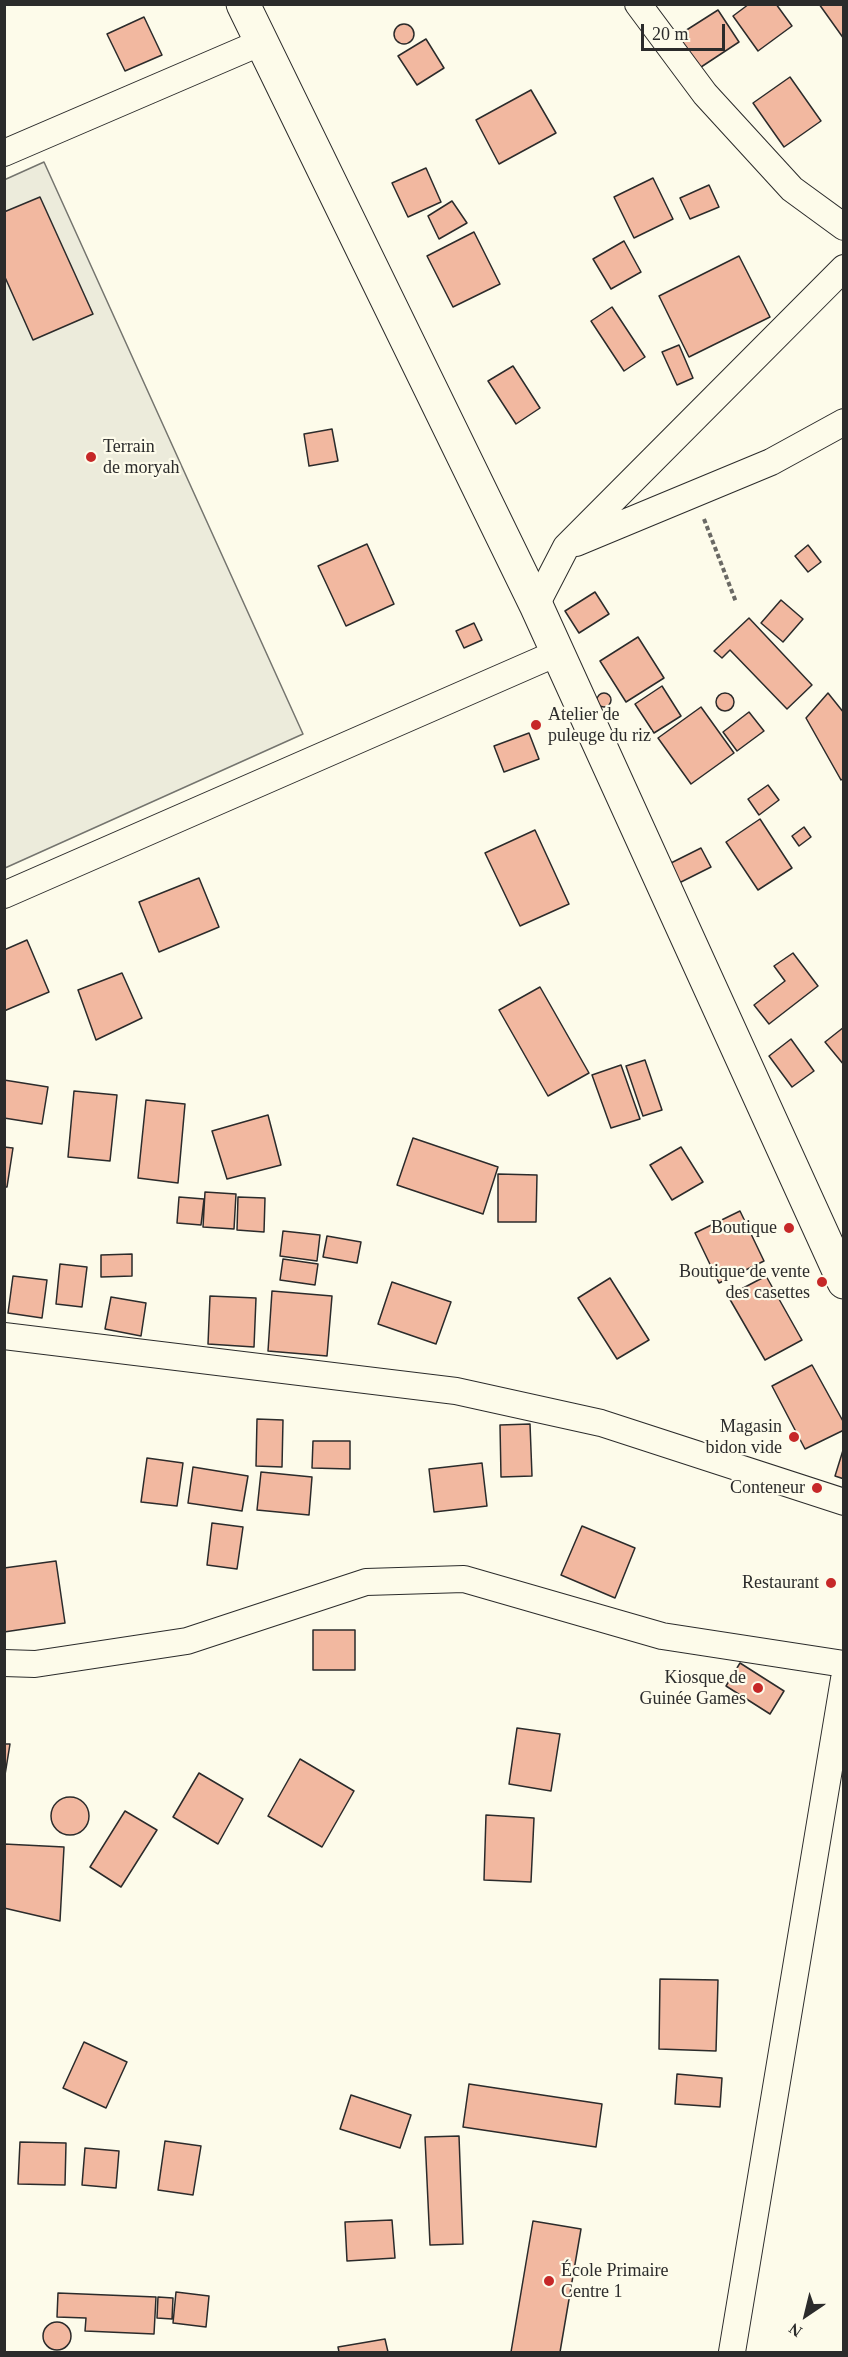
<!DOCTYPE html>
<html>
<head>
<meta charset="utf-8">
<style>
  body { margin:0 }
  #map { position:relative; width:848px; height:2357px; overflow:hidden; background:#fdfbea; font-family:"Times New Roman",serif }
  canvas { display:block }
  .frame { position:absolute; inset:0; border:6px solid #2b2b2b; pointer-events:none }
  .north { position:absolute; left:776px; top:2285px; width:60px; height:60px; -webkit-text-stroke:4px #fdfbea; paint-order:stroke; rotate:215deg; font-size:16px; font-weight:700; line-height:24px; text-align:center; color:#2b2b2b }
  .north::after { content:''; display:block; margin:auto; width:21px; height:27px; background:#2b2b2b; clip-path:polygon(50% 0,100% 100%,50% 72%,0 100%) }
  .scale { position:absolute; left:641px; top:24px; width:84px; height:27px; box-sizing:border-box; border:3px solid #2b2b2b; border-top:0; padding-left:8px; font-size:18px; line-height:21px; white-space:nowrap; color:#2b2b2b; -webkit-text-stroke:4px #fdfbea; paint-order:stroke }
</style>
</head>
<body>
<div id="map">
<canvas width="848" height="2357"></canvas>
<div class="frame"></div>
<div class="north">N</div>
<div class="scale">20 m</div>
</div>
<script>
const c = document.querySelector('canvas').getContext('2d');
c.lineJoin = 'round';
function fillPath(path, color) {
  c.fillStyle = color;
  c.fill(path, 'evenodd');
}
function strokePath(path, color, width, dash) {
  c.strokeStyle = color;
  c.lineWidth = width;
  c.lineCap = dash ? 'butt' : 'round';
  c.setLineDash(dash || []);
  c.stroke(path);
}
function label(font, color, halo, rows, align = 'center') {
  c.font = font + ' "Times New Roman",serif';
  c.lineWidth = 4.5;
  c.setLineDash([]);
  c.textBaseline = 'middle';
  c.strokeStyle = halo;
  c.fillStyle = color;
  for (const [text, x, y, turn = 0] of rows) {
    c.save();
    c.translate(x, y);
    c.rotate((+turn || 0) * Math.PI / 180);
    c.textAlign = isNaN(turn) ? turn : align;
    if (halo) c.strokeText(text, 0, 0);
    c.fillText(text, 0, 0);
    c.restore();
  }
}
const green = new Path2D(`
  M44 162 303 734 5 868 4 180Z`);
fillPath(green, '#ecebdb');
strokePath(green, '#74746e', 1.5);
const building = new Path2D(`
  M749 4H776L792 26 758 51 733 16Z
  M819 4H844V39Z
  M718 10 739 42 695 71 674 38Z
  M144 17 162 55 125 71 107 34Z
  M394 34a10 10 0 1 1 20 0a10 10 0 1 1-20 0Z
  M426 39 444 68 417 85 398 56Z
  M790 77 821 121 784 147 753 103Z
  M531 90 556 133 499 164 476 120Z
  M426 168 441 202 408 217 392 183Z
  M653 178 673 219 634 238 614 197Z
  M709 185 719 207 690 219 680 198Z
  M40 197 93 314 33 340 4 275V212Z
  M452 201 467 223 439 239 428 216Z
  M474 232 500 284 453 307 427 256Z
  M624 241 641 272 611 289 593 259Z
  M739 256 770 317 689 357 659 296Z
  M612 307 645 357 624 371 591 321Z
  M679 345 693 378 677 385 662 352Z
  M513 366 540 408 516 424 488 381Z
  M332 429 338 461 309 466 304 434Z
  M367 544 394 604 346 626 318 566Z
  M808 545 821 562 808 572 795 556Z
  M595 592 609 614 579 633 565 611Z
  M781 600 803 619 783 642 761 623Z
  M749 618 812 685 787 709 730 650 722 658 714 651Z
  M474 623 482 640 464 648 456 631Z
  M638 637 664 678 626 702 600 661Z
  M662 686 681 716 654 733 635 704Z
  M828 693 844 713V778L841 780 806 718Z
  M597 700a7 7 0 1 1 14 0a7 7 0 1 1-14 0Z
  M716 702a9 9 0 1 1 18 0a9 9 0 1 1-18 0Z
  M701 707 734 753 691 784 658 738Z
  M749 712 764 731 737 751 723 732Z
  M529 733 539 759 504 772 494 746Z
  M768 785 779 800 759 815 748 799Z
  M760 819 792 868 758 890 726 842Z
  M804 827 811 837 799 846 792 836Z
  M535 830 569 904 520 926 485 853Z
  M701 848 711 867 677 884 667 865Z
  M199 878 219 927 159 952 139 902Z
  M27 940 49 992 4 1011V950Z
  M793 953 818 986 769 1024 754 1005 785 981 774 966Z
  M122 973 142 1018 96 1040 78 990Z
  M540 987 589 1073 548 1096 499 1010Z
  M844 1027V1065L825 1042Z
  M791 1039 814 1071 792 1087 769 1056Z
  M645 1060 662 1110 643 1116 626 1066Z
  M621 1065 640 1119 611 1128 592 1075Z
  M4 1080 48 1087 42 1124 4 1118Z
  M74 1091 117 1095 110 1161 68 1157Z
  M146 1100 185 1104 178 1183 138 1178Z
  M268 1115 281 1165 227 1179 212 1131Z
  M413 1138 498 1167 483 1214 397 1185Z
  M4 1147 13 1148 7 1187H4Z
  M681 1147 703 1182 672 1200 650 1165Z
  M498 1174 537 1175 536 1222H498Z
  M205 1192 236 1194 234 1229 203 1227Z
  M179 1197 204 1199 201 1225 177 1223Z
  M238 1197 265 1198 264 1232 237 1230Z
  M740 1211 764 1261 719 1283 695 1233Z
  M283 1231 320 1235 317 1261 280 1256Z
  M327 1236 361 1242 357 1263 323 1257Z
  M132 1254V1276L101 1277V1255Z
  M283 1259 318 1264 315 1285 280 1280Z
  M60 1264 87 1267 82 1307 56 1304Z
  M13 1276 47 1280 42 1318 8 1313Z
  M766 1276 802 1340 765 1360 728 1296Z
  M610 1278 649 1340 617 1359 578 1298Z
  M392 1282 451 1302 436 1344 378 1324Z
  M272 1291 332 1296 327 1356 268 1351Z
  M210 1296 256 1298 254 1347 208 1344Z
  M111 1297 146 1303 141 1336 105 1329Z
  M812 1365 844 1423V1430L805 1449 772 1386Z
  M257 1419 283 1420 282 1467 256 1466Z
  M530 1424 532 1476 501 1477 500 1425Z
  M313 1441H350V1469L312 1468Z
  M844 1447V1479L835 1476Z
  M147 1458 183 1463 177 1506 141 1502Z
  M482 1463 487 1506 434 1512 429 1469Z
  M193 1467 248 1476 242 1511 188 1503Z
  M261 1472 312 1477 309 1515 257 1510Z
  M212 1523 243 1527 237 1569 207 1565Z
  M582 1526 635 1548 615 1598 561 1575Z
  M56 1561 65 1623 4 1632V1568Z
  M313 1630H355V1670H313Z
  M740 1663 784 1691 770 1714 726 1686Z
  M517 1728 560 1734 551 1791 509 1784Z
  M4 1744H10L4 1781Z
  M300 1759 354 1791 322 1847 268 1816Z
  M199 1773 243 1799 218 1844 173 1817Z
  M51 1816a19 19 0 1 1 38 0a19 19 0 1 1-38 0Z
  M125 1811 157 1830 121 1887 90 1867Z
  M486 1815 534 1818 531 1882 484 1880Z
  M4 1844 64 1847 60 1921 4 1908Z
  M660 1979 718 1980 716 2051 659 2049Z
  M84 2042 127 2062 106 2108 63 2088Z
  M677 2074 722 2078 720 2107 675 2104Z
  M469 2084 602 2104 596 2147 463 2127Z
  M351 2095 411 2115 400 2148 340 2129Z
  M459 2136 463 2244 430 2245 425 2137Z
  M165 2141 201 2146 193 2195 158 2190Z
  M20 2142 66 2143 65 2185 18 2184Z
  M85 2148 119 2151 116 2188 82 2185Z
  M392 2220 395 2258 347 2261 345 2222Z
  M533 2221 581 2229 560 2352H511Z
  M176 2292 209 2296 206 2327 173 2323Z
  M58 2293 156 2297 154 2334 85 2331 86 2318 57 2317Z
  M158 2297 173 2298 172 2319 157 2318Z
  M43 2336a14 14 0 1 1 28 0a14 14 0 1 1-28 0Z
  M385 2339 388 2352H339L338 2347Z`);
fillPath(building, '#f2b8a0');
strokePath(building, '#2b2b2b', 1.5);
const street = new Path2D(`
  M638 4 705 94 792 189 844 227
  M4 153 262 42
  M576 543 771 462 844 422
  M536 605 566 547 844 268
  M4 895 557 653
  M4 1336 456 1391 601 1423 844 1502
  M4 1663 35 1664 187 1641 366 1582 464 1579 662 1636 844 1664
  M732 2352 844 1679`);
const secondary = new Path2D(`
  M243 4 536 605 844 1282`);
strokePath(street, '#2b2b2b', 28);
strokePath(secondary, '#2b2b2b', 35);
strokePath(new Path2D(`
  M704 519 736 602`), '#6a6964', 4, [4.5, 3]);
strokePath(street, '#fdfbea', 26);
strokePath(secondary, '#fdfbea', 33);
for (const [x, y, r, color] of [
  [91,457,6,"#c62828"],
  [536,725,6,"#c62828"],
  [789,1228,6,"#c62828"],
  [822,1282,6,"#c62828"],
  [794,1437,6,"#c62828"],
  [817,1488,6,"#c62828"],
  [831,1583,6,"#c62828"],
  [758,1688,6,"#c62828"],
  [549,2281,6,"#c62828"]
]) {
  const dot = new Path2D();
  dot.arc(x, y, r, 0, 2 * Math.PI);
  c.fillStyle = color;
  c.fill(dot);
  strokePath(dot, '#fdfbea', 2);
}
label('18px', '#2b2b2b', '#fdfbea', [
  ["Terrain",103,447,"left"],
  ["de moryah",103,468,"left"],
  ["Atelier de",548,715,"left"],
  ["puleuge du riz",548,736,"left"],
  ["Boutique",777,1228],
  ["Boutique de vente",810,1272],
  ["des casettes",810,1293],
  ["Magasin",782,1427],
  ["bidon vide",782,1448],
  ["Conteneur",805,1488],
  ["Restaurant",819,1583],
  ["Kiosque de",746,1678],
  ["Guinée Games",746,1699],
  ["École Primaire",561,2271,"left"],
  ["Centre 1",561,2292,"left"]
], 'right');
</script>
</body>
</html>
